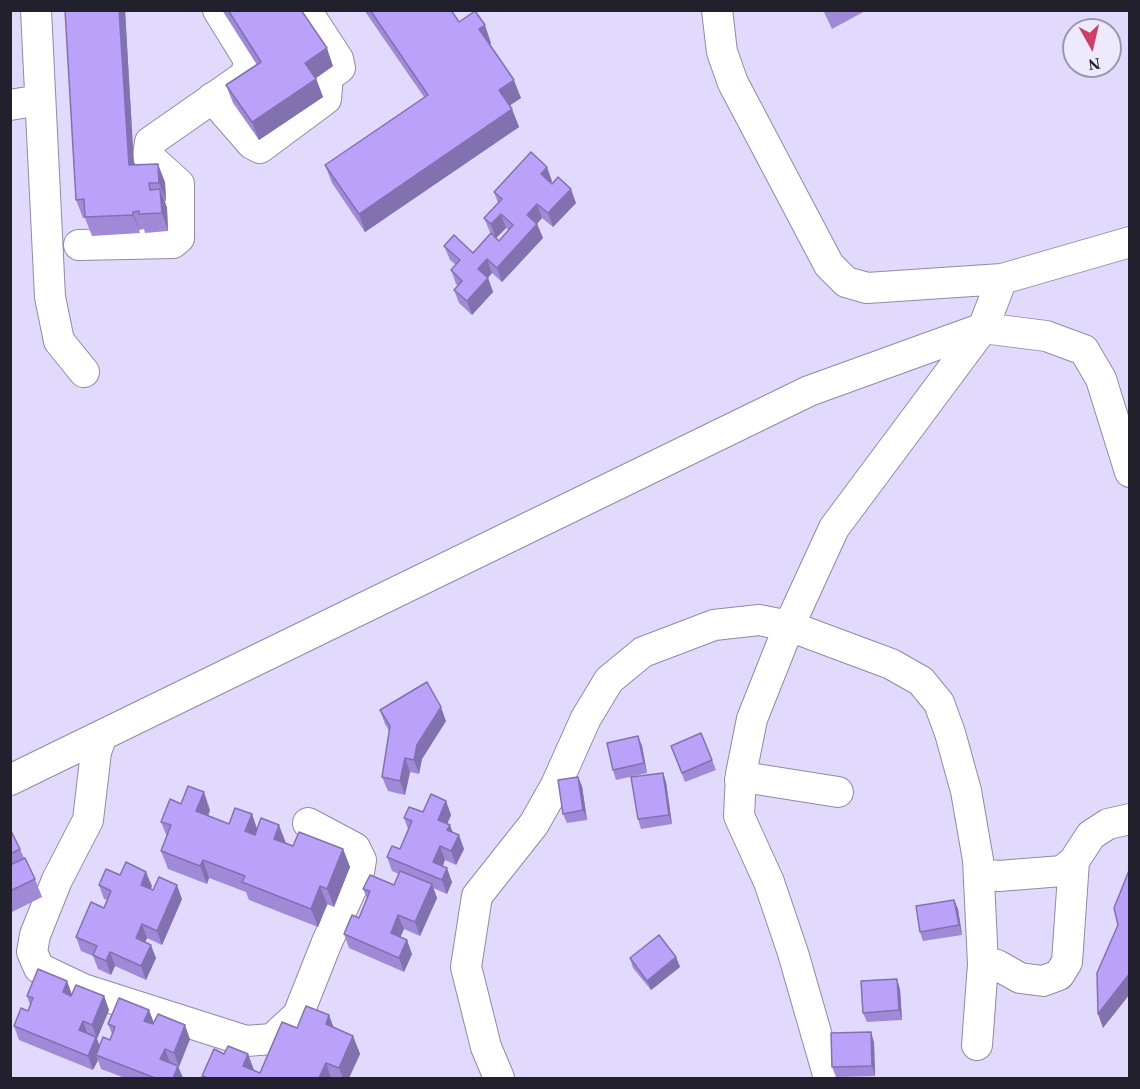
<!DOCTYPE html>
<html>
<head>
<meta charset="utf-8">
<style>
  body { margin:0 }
  #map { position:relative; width:1140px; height:1089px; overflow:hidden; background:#e2dafc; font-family:Georgia,serif }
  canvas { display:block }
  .frame { position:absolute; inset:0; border:12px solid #23202d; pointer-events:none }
  .north { position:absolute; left:1062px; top:18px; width:60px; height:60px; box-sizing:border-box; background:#eeeafe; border:2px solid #9d99aa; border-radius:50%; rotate:172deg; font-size:16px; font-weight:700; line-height:24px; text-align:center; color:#23202d }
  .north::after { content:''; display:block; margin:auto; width:21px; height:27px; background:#ce3f66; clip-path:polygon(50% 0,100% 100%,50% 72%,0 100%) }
</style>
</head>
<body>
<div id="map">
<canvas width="1140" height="1089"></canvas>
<div class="frame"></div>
<div class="north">N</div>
</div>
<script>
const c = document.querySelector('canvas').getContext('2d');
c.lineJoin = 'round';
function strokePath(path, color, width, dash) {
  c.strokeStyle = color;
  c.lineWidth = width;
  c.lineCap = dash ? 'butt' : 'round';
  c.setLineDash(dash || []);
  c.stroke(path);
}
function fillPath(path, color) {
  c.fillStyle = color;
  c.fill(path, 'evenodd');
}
const minor = new Path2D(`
  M36 10 50 297 59 341 84 372
  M717 10 722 52 733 83 829 265 846 282 867 288 1002 279
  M212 98 252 144 260 148 326 99 328 76 340 68 338 59 306 10
  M10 105 40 100
  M79 245 173 243 179 238V184L148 156 150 142 246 75 249 60 218 10
  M102 735 96 752 88 820 57 880 35 935 32 952 39 968 83 989 246 1041 272 1039 298 1015 327 942 359 872 361 860 355 848 308 823
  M10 780 809 391 983 328 1046 336 1084 350 1101 379 1130 472
  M740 780 756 779 838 792
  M979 874 999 876 1062 871 1074 861 1091 835 1108 824 1130 819
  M983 964 997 965 1020 978 1043 981 1059 975 1067 962 1074 861
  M499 1078 486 1047 466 967 477 896 534 824 556 785 586 718 609 680 643 652 714 625 759 620 789 626 891 664 921 681 939 703 950 733 966 791 978 860 983 964 977 1045
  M829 1078 793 953 769 882 739 816 741 774 752 719 789 626 834 528 983 328 1002 279 1130 242`);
strokePath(minor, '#9089a8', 32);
strokePath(minor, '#fff', 30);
fillPath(new Path2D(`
  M125 10 134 165 165 182 166 201H165L167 208 168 231 145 233 144 229 139 230 140 233 92 236 85 218H83L76 200Z
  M222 10H301L333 66 316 78 323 97 259 140 233 103 226 85 257 65Z
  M364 10H451L459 22 491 43 490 44 521 98 510 105 519 127 365 232 332 183 325 165 424 97Z
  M823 10H867L832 29Z
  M552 181 551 183 576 203 553 227 542 218 537 224 543 238 502 282 492 273 488 278 493 292 472 315 459 303 454 290 458 286 456 284 451 270 456 265 450 260 444 246 473 253 499 241 509 230 506 228 496 238 490 232 484 218 498 203 494 192Z
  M380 710 446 721 422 759 419 774 410 772 405 795 388 791 382 777 389 731 385 724Z
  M638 736 642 746 647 773 616 780 613 770Z
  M671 746 712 760 716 770 685 782Z
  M663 773 666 782 672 824 641 829 638 819Z
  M582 786 587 820 567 823 563 814Z
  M446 801 451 815 447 824 464 849 456 865 445 860 443 866 452 882 447 894 433 888 437 898 420 936 404 929 400 937 412 954 404 972 349 948 344 934 359 918 367 898 363 889 394 885 399 874 392 871 387 857 400 849 408 829 404 818 423 812Z
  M181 804 210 810 208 816 229 824 252 814 257 829 293 846 343 849 350 867 334 907 327 904 318 927 249 900 246 892 209 878 207 884 168 869 161 851 167 837 161 822Z
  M10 829 20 849 24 858 35 879 42 897 10 913Z
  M120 875 152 886 150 889 182 899 162 945 147 938 145 942 156 958 146 980 115 966 111 975 98 969 93 956 81 951 76 937 104 908 107 900 104 899 99 885Z
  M954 900 958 909 962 935 923 941 920 932Z
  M676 957 680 967 651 990 633 968 630 958Z
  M67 981 72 995 104 996 109 1010 97 1038 99 1045 110 1040 112 1034 108 1024 149 1010 154 1023 190 1039 178 1067 183 1078H125L101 1069 98 1060 93 1070 19 1040 14 1026 28 1011 30 1005 27 996Z
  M900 989 902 1020 867 1022 863 1013Z
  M329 1015 333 1027 353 1036 360 1054 349 1078H203L202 1076 224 1054H248L254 1071 260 1073 297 1028Z
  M874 1042 875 1076 836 1077 832 1067Z`), '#a08ad7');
fillPath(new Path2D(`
  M119 10H125L135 184 129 165Z
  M485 25 491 43 486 47 479 29Z
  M327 48 333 66 312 81 305 63Z
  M316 79 323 97 259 140 252 122Z
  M514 80 521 98 506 108 499 90Z
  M512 109 519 127 365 232 359 214Z
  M158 164 165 182 166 201 159 183Z
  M547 167 552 181 546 188 541 174Z
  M160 189 167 208 168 231 162 213Z
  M571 189 576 203 553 227 548 213Z
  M537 204 542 218 532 229 527 215Z
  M133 212 140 233 133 215Z
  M501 214 506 228 496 238 491 224Z
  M537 224 543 238 502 282 497 268Z
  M487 259 492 273 483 283 478 269Z
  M488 278 493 292 472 315 467 301Z
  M441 707 446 721 422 759 419 774 414 760 417 745Z
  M638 736 642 746 647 773 644 763Z
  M405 758 410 772 405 795 400 781Z
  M663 773 666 782 672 824 669 815Z
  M578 777 582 786 587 820 583 810Z
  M204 792 210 810 203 830 196 811Z
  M446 801 451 815 443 834 438 820Z
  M252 814 258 832 252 849 245 831Z
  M279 825 286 843 274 839Z
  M450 825 455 839 447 830Z
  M459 835 464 849 456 865 451 851Z
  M440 846 445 860 438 876 433 862Z
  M343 849 350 867 334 907 327 889Z
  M203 860 209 878 207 884 200 866Z
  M447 868 452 882 447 894 442 880Z
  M146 872 152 886 146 899 141 885Z
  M432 884 437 898 420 936 415 922Z
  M177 885 182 899 162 945 157 931Z
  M320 886 327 904 318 927 311 909Z
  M954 900 958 909 962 935 959 925Z
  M398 915 404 929 396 947 391 933Z
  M142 924 147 938 141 952 136 938Z
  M407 940 412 954 404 972 399 958Z
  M151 945 156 958 146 980 141 966Z
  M110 952 115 966 111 975 106 961Z
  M676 957 680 967 651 990 647 981Z
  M1130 973V994L1103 1028 1098 1014Z
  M897 979 900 989 902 1020 899 1010Z
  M67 981 72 995 68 1006 63 992Z
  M104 996 109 1010 97 1039 92 1025Z
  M149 1010 154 1024 144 1021Z
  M329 1015 336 1034 326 1024Z
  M83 1021 88 1035 79 1030Z
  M185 1025 190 1039 179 1067 174 1053Z
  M871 1032 874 1042 875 1076 872 1066Z
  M353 1036 360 1054 349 1078H343L339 1068Z
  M96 1037 102 1051 96 1055 98 1060 93 1070 88 1056Z
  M165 1049 170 1063 160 1059Z
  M248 1054 255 1073 243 1066Z
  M326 1063 331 1078H319Z
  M178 1066 183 1078H173Z`), '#8271af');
const building = new Path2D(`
  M65 10H119L129 165 158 164 159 183H149L150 190 160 189 162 213 139 214V211L133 212V215L85 217 84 199 76 200Z
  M228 10H301L327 48 305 63 316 79 252 122 226 85 261 62Z
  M370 10H451L459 22 475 11 485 25 479 29 514 80 499 90 512 109 359 214 325 165 428 95Z
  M531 152 547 167 541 174 552 184 558 177 571 189 548 213 537 204 527 215 537 224 497 268 487 259 478 269 488 278 467 301 454 290 462 281 451 270 460 260 444 246 454 235 473 253 491 233 499 241 513 225 501 214 491 224 484 218 502 199 494 192Z
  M427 682 441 707 417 745 414 760 405 758 400 781 382 777 390 726 380 710Z
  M701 733 712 760 682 773 671 746Z
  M638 736 644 763 613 770 607 743Z
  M663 773 669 815 638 819 631 777Z
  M578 777 583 810 563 814 558 780Z
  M188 786 204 792 196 811 229 824 235 808 252 814 245 831 255 835 261 818 279 825 274 839 293 846 299 832 343 849 327 889 320 886 311 909 242 882 245 876 203 860 200 866 161 851 171 825 161 822 170 799 181 804Z
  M431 794 446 801 438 820 450 825 447 830 459 835 451 851 440 846 433 862 447 868 442 880 387 857 392 846 400 849 412 821 404 818 409 807 423 812Z
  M10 829 20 849 10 854Z
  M25 858 35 879 10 891V865Z
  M126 862 146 872 141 885 153 890 159 877 177 885 157 931 142 924 136 938 151 945 141 966 110 952 106 961 93 955 97 946 76 937 91 902 104 908 111 891 99 885 106 869 120 875Z
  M1130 868V973L1098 1014 1097 973 1118 925 1114 908Z
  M400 871 432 884 415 922 398 915 391 933 407 940 399 958 344 934 352 915 359 918 370 891 363 889 370 875 394 885Z
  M954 900 959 925 920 932 916 906Z
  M659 935 676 957 647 981 630 958Z
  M38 969 67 981 63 992 71 996 76 985 104 996 92 1025 83 1021 79 1030 96 1037 88 1056 14 1026 21 1008 28 1011 33 998 27 996Z
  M897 979 899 1010 863 1013 861 981Z
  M119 998 149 1010 144 1021 153 1024 158 1014 185 1025 174 1053 165 1049 160 1059 178 1066 173 1078H155L96 1055 103 1037 110 1040 115 1027 108 1024Z
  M306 1006 329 1015 326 1024 353 1036 339 1068 326 1063 319 1078H208L202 1076 214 1049 224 1054 228 1046 248 1054 243 1066 260 1073 282 1022 297 1028Z
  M871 1032 872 1066 832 1067 831 1033Z`);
fillPath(building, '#baa1fa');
strokePath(building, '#8271af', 1.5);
</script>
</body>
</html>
